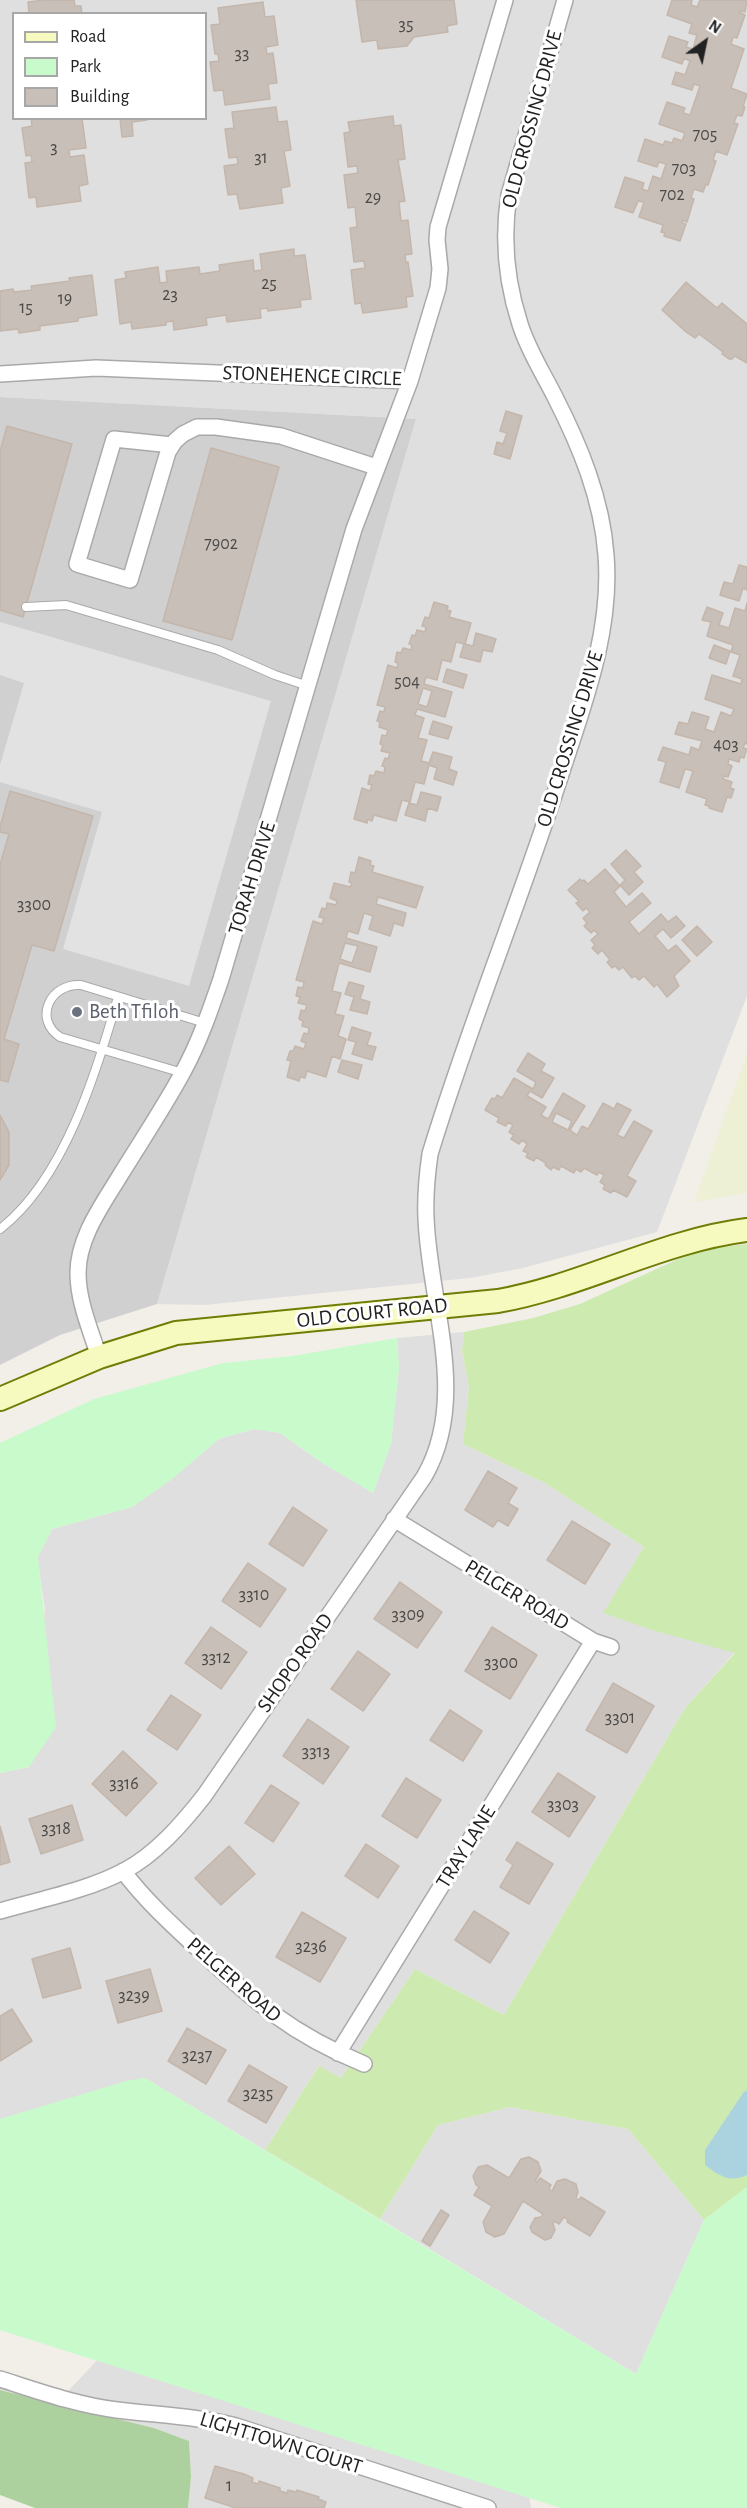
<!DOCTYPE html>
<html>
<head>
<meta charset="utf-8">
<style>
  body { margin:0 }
  #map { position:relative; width:747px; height:2508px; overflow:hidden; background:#f2efe9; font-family:"Alegreya Sans",sans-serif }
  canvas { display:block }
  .legend { position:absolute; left:12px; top:12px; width:195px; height:108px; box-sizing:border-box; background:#fff; border:2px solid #a7a7a7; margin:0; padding:8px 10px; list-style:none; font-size:18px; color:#222 }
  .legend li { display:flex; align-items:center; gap:12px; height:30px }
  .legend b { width:30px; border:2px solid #a7a7a7 }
  .north { position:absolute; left:675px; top:12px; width:60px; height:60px; -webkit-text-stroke:4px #fff; paint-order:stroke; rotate:33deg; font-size:16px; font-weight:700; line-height:24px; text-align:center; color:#222 }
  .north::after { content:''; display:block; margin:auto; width:21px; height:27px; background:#222; clip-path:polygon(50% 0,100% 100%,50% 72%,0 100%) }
</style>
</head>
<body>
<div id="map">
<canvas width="747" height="2508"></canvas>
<ul class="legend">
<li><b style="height:8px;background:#f7fabf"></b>Road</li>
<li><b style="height:16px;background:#c8facc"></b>Park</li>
<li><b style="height:16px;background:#c7bfb8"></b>Building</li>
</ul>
<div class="north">N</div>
</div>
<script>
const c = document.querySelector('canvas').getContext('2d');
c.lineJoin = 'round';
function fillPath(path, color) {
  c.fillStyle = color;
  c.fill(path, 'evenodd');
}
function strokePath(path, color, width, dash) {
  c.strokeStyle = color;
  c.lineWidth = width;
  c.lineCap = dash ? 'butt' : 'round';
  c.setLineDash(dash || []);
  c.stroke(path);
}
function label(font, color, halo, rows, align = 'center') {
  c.font = font + ' "Alegreya Sans",sans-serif';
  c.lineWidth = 6;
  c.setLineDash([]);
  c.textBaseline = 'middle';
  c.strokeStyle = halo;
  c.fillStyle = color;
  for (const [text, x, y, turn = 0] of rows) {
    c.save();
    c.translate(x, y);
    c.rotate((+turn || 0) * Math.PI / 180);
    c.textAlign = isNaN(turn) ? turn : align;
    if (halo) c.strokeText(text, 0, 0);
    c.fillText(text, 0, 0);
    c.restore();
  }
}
fillPath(new Path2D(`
  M0 0H747V996L657 1232 523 1268 470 1278 205 1305 157 1304 416 419 0 397ZM14 14H206V118H14Z
  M464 1332 462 1351 469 1387 463 1444 545 1483 644 1547 604 1613 735 1652 685 1708 504 2015 415 1969 341 2078 318 2067 265 2150 145 2078 0 2119V1773L29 1767 45 1609 37 1557 52 1529 132 1507 171 1479 219 1439 254 1429 280 1433 321 1462 373 1493 391 1444 399 1367 397 1338Z
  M510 2107 628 2129 704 2220 636 2374 380 2219 438 2125Z
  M106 2351 523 2459 531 2508H188L191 2477 189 2441 154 2428 0 2390V2371L68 2391Z`), '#e0dfdf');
fillPath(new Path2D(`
  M0 397 416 419 157 1304 60 1335 0 1365Z`), '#d0d0d0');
fillPath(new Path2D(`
  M747 1053V1193L694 1202Z`), '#eef0d5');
fillPath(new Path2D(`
  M747 1244V2187L704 2220 628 2129 510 2107 438 2125 380 2219 265 2150 319 2066 341 2078 415 1969 504 2015 685 1708 735 1653 652 1630 603 1613 644 1547 545 1483 463 1444 469 1387 462 1351 464 1332 533 1318 580 1304 698 1250Z`), '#cdebb0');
fillPath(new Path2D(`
  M0 2390 154 2428 189 2441 191 2477 188 2508H35L0 2495Z`), '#add19e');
fillPath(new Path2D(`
  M397 1338 399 1367 391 1444 373 1493 321 1462 280 1433 254 1429 219 1439 171 1480 132 1507 52 1529 38 1557 56 1727 29 1767 0 1773V1443L94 1399 223 1363 292 1356Z
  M145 2078 636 2374 704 2220 747 2187V2508H561L0 2330V2119L126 2081Z`), '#c8facc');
fillPath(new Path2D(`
  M0 622 271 701 189 986 63 949 102 812 0 782V765L24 683 0 675Z`), '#e2e2e2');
fillPath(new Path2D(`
  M747 2090V2175C730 2183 719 2176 705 2165V2150L743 2093Z`), '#aad3df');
const building = new Path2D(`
  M44 0H74L75 6H81L82 14H29L28 2Z
  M356 0H454L457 24 447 26 448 32 414 37 407 46 378 49 377 40 362 42Z
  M672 0H692L691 5 697 7 700 0H747L745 12 740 11V13L745 15 737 38 733 37 731 44 744 49 731 88 747 94 743 107H745L742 116 737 115 734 123 738 124 727 155 716 151 713 160 716 161 708 185 706 184 703 192 694 189 691 198 694 199 687 222 683 220 682 223 686 224 680 241 664 236 665 233 661 232 663 225 639 217 644 202 638 201 633 213 615 207 625 177 644 183 642 189 648 191 653 176 661 179 666 164 659 162 657 167 638 161 645 139 663 145 665 141 672 143 674 138 682 141 685 133 659 124 667 102 685 108 683 113 690 115 700 86 694 84 692 90 672 84 676 72 685 75 690 61 684 58 682 64 662 57 669 36 688 42 686 47 693 49 697 35 689 33 692 24 667 15Z
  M263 2 265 17 274 16 278 45 266 47 267 54 273 53 277 83 268 84 270 99 225 105 223 90 214 91 210 62 219 61 218 54H215L211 25 220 24 218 8Z
  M276 107 278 122 287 121 291 150 284 151 290 186 281 188 283 203 240 209 237 194 228 195 224 166 238 164 237 157 229 158 225 129 234 128 232 112Z
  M393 116 394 126 401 125 405 159 398 160 405 201 399 202 401 221 408 220 412 254 405 255 406 263 408 262 413 296 406 297 407 307 363 313 361 303 355 304 351 270 365 268 364 261 354 262 350 228 357 227 355 207 348 208 344 175 358 173 357 166 348 167 344 133 350 132 348 122Z
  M31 118H82L86 148 69 150 70 157 84 155 88 184 79 186 81 201 37 207 36 197 29 198 25 163 32 162 31 155 26 156 22 128 32 126Z
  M120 118H146L147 120 132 122 133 136 122 137Z
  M294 249V256L305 255 311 299 300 300 301 307 268 311 267 308 260 309 261 318 227 322 226 315 206 318 207 325 174 330 173 321 166 322V325L132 329 131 322 120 324 115 280 126 278 125 272 158 267 160 283 167 282 166 271 199 267 200 274 220 271 219 265 253 260 254 271 262 270 260 254Z
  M92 275 97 315 78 318V321L40 326V330L19 333 18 329 0 331V291L13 289 14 292 32 290 31 286 70 281 69 278Z
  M686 282 717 308 722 303 747 324V363L735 356 732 359H729L722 354 723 352 699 334 695 338 686 332 662 310Z
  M506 411 522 416 510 459 494 454 497 442 503 444 507 433 500 431Z
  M7 426 72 444 23 617 0 610V452Z
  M211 448 279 467 232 640 163 621Z
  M739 565 747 567V590L743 588 739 601 720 595 724 582 733 584Z
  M434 602 448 606 447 610 451 611 449 617 471 623 465 644 473 646 476 633 496 639 492 652 483 650 480 662 460 657 464 644 456 642 451 662 442 660 437 680 426 677 424 684 452 692 445 717 417 709 415 715 424 718 418 738 427 740 421 761 429 763 433 752 452 757 449 769 457 772 453 785 434 779 437 768 429 765 424 784 415 782 410 802 402 800 396 821 374 815 372 821 368 819 367 823 354 819 362 788 370 791 372 785 368 784 370 775 374 776 376 771 384 773 385 767 382 766 385 758 388 759 390 753 381 751 383 745 380 744 382 735 386 736 388 730 379 727 380 722 377 721 380 711 384 712 385 707 377 705 388 665 397 668 398 663 395 662 397 652 401 653 403 648 411 650 412 645 409 644 412 635 415 636 417 630 425 632 426 627 422 626 425 617 429 618ZM423 688 432 691 427 707 418 704Z
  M747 603V744L745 743 743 748 747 749 744 758 740 757 739 762 729 759 728 764 732 766 728 777 724 776 723 779 732 782 730 788 734 789 731 798 727 797 722 812 709 808V806L705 805 707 799 686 792 693 771 685 769 679 788 660 782 666 762 658 760 663 747 689 755 691 747 699 750 702 741 675 734 679 722 688 724 692 712 709 717 705 729 714 732 721 712 731 716 734 709 705 699 712 675 741 684 742 679 733 676 740 655 731 652 733 645 707 636 711 622 702 620 707 607 723 613 719 625 729 628 735 608 745 611Z
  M714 645 730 651 726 664 709 658Z
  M447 669 467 675 463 688 443 682Z
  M433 721 452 727 448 739 429 734Z
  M10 791 93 816 54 951 32 945 4 1039 19 1044 8 1082 0 1080V865L9 834 0 832V827Z
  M421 792 441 797 437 811 428 808 425 821 405 815 409 803 417 805Z
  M626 850 641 866 634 872 643 882 629 895 620 885 625 880 611 864Z
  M359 857 371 861 370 865 374 866 372 872 423 887 416 908 378 897 376 904 406 913 403 926 394 923 390 936 369 929 373 916 364 913 358 934 348 931 346 938 377 947 370 972 339 963 332 991 341 993 335 1014 344 1016 338 1036 346 1039 340 1059 332 1056 326 1077 307 1071 305 1078 300 1077 299 1081 287 1077 291 1061 287 1060 290 1051H293L295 1046 304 1049 306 1043 301 1041 304 1033 308 1034 309 1028 302 1026 303 1021 299 1019 301 1010 305 1011 307 1005 298 1003 300 997 296 996 298 987 303 988 304 982 296 980 313 921 322 924 324 918 319 917 322 908 326 909 327 903 336 905 337 901 330 898 334 883 350 887 352 883 349 882 351 872 355 873ZM345 943 358 946 352 963 340 959Z
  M605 869 620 886 614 892 626 907 642 893 651 903 629 922 639 934 661 914 668 922 676 916 685 926 671 938 663 929 655 936 668 951 676 945 690 961 674 976 679 986 667 997 657 984 654 987 644 976 639 980 635 976 632 978 623 967 619 970 615 966 612 968 607 962 610 960 602 950 598 954 592 948 595 945 591 940 598 934 594 930 591 933 584 926 587 923 583 918 590 912 586 908 583 911 576 903 579 901 568 890 580 879 582 881 584 880 588 884Z
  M697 926 712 942 697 956 682 940Z
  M349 982 364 986 360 999 370 1002 367 1014 350 1010 354 997 345 994Z
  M352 1027 371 1033 367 1045 376 1047 372 1060 352 1054 356 1042 348 1040Z
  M528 1053 545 1064 541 1071 554 1078 542 1098 530 1091 527 1096 546 1107 541 1115 548 1119 563 1093 585 1106 570 1130 577 1135 582 1126 588 1129 603 1103 614 1109 617 1103 631 1110 617 1135 624 1138 634 1121 652 1131 627 1176 636 1181 627 1197 613 1190 611 1193 603 1189 605 1185 600 1182 604 1175 599 1172 597 1175 584 1168 581 1172 576 1169 574 1173 561 1166 559 1170 553 1167 551 1170 545 1165 546 1163 536 1157 534 1161 526 1157 528 1153 523 1151 527 1144 522 1140 519 1144 511 1139 514 1135 509 1132 513 1125 508 1122 506 1126 497 1122 499 1118 485 1110 492 1098 495 1099 497 1095 502 1098 514 1078 533 1089 536 1082 517 1071ZM556 1113 572 1121 568 1130 552 1122Z
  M342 1060 362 1065 358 1079 338 1072Z
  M0 1115 9 1132V1165L0 1180Z
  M488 1471 517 1488 508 1503 518 1509 508 1526 498 1520 493 1527 465 1510Z
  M293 1507 327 1530 303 1566 269 1544Z
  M572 1521 610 1544 585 1584 547 1560Z
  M248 1563 286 1589 260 1627 222 1601Z
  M400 1582 442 1612 417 1648 374 1619Z
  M211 1627 247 1652 221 1689 185 1663Z
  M492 1627 537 1655 510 1699 465 1671Z
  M358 1651 390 1674 363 1711 331 1689Z
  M613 1683 654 1706 627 1753 586 1730Z
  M171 1695 201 1715 177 1750 147 1730Z
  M450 1710 482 1731 463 1761 430 1740Z
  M308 1719 349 1747 323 1784 283 1756Z
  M123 1751 157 1783 126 1816 92 1784Z
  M558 1773 595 1797 569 1837 532 1812Z
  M406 1778 441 1800 417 1838 382 1816Z
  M271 1785 299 1803 273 1842 245 1823Z
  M72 1805 83 1840 41 1854 29 1819Z
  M0 1826 10 1862 0 1865Z
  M517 1842 553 1864 529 1904 500 1887 513 1865 506 1860Z
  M366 1844 399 1866 378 1898 345 1876Z
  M229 1846 255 1874 221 1905 195 1878Z
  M474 1911 509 1933 490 1963 455 1940Z
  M302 1912 346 1938 320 1982 276 1957Z
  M70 1948 81 1988 43 1998 32 1959Z
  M150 1969 162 2011 118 2023 106 1981Z
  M12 2009 32 2041 0 2061V2016Z
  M187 2028 226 2050 206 2084 168 2061Z
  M249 2065 287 2087 266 2123 228 2101Z
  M529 2157 538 2162 541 2171 535 2181 537 2182 540 2178 551 2185 549 2189 552 2191 557 2181 565 2179 576 2184 578 2192 576 2198 579 2200 581 2197 605 2212 590 2236 567 2222 568 2220 564 2217 559 2224 554 2221 553 2224 555 2230 551 2238 545 2240 532 2232 530 2227 535 2218 541 2217 543 2214 523 2201 504 2234 495 2237 486 2232 483 2222 492 2206 474 2195 479 2187 476 2185 473 2176 478 2167 487 2165 509 2178 521 2159Z
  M441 2210 449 2215 430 2246 422 2241Z
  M215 2466 244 2474 253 2478 252 2482 258 2484 259 2481 280 2488V2491L287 2493 288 2490 296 2492 297 2490 319 2497 318 2499 326 2502 324 2508H236L205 2498Z`);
fillPath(building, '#c7bfb8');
strokePath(building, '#c4b6ab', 1.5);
const lane = new Path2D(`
  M26 607 66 605 218 650 275 675 308 686
  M183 1073 60 1037C33 1019 50 983 81 985L205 1023
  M0 1229C64 1180 97 1071 118 997`);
const street = new Path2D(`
  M0 374 96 368 410 381
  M172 445 114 439 77 564 130 580 168 452 175 441 183 434 197 427H216L281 436 376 467
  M99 1357C91 1331 78 1302 78 1273 78 1237 103 1204 121 1174 142 1140 164 1107 183 1072 199 1043 210 1011 221 979L354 529 410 381 438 288 440 269 437 240 438 227 505 0
  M394 1519 593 1641 611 1647
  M123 1871C145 1900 170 1923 196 1947 252 2000 291 2034 364 2064
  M0 1911C41 1899 86 1891 124 1871 156 1854 182 1824 204 1796L424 1477C470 1398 429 1303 426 1218 425 1196 427 1175 430 1154 469 1025 521 900 562 771 585 701 612 630 606 555 602 499 580 446 555 397 543 373 528 350 520 324 506 281 502 239 509 195L565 0
  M338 2053 593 1641
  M0 2379C38 2391 77 2405 117 2410 157 2415 195 2416 236 2426L488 2508`);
const secondary = new Path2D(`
  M0 1399 99 1357 176 1333 498 1301C583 1286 660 1241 747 1230`);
strokePath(lane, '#a9a9a9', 10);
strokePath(street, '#a9a9a9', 18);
strokePath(secondary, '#707d05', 26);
strokePath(lane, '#fff', 8);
strokePath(street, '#fff', 15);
strokePath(secondary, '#f7fabf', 22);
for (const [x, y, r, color] of [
  [77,1012,6,"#6b7280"]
]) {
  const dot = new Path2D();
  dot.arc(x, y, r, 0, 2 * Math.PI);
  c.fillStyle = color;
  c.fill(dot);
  strokePath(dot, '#fff', 2);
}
label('18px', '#4b4948', null, [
  ["35",406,25],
  ["33",242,54],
  ["705",705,135],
  ["3",54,148],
  ["31",261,158],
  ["703",684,169],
  ["702",672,195],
  ["29",373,198],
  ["25",269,284],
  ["23",170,295],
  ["19",65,299],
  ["15",26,308],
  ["7902",221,544],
  ["504",407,682],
  ["403",726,745],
  ["3300",34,905],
  ["3310",254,1595],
  ["3309",408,1615],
  ["3312",216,1658],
  ["3300",501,1663],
  ["3301",620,1718],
  ["3313",316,1752],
  ["3316",124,1784],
  ["3303",563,1805],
  ["3318",56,1829],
  ["3236",311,1947],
  ["3239",134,1996],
  ["3237",197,2056],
  ["3235",258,2094],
  ["1",229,2486]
]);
label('21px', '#222', '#fff', [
  ["OLD CROSSING DRIVE",532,119,-75],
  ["STONEHENGE CIRCLE",312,376,2],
  ["OLD CROSSING DRIVE",570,739,-73],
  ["TORAH DRIVE",252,878,-73],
  ["OLD COURT ROAD",372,1313,-6],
  ["PELGER ROAD",517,1595,31],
  ["SHOPO ROAD",295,1663,-55],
  ["TRAY LANE",466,1847,-58],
  ["PELGER ROAD",234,1980,41],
  ["LIGHTTOWN COURT",281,2443,17]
]);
label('21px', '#5b616d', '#fff', [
  ["Beth Tfiloh",89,1012]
], 'left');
</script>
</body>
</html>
